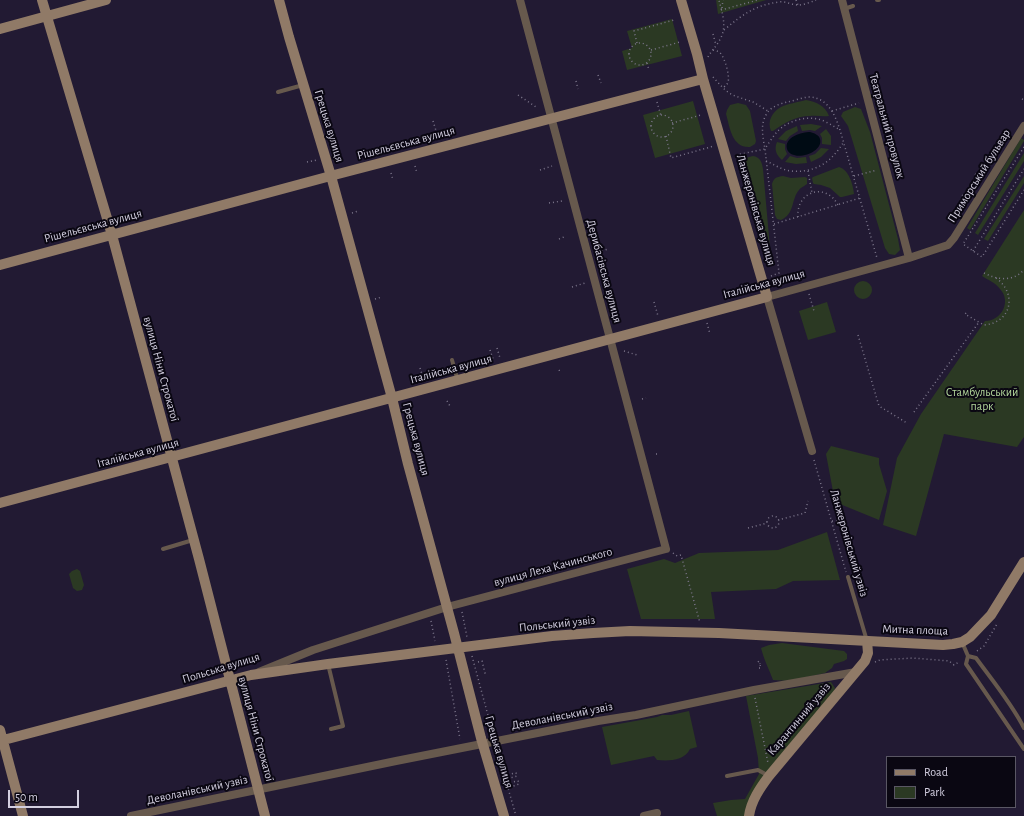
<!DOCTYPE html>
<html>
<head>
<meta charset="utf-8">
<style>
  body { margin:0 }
  #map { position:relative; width:1024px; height:816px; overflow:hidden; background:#221a33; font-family:"Alegreya Sans",sans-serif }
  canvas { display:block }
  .legend { position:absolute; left:886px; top:756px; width:130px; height:52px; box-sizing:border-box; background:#0a0712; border:1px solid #5a5764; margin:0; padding:5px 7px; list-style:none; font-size:12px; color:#d3cfe0 }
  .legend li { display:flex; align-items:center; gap:8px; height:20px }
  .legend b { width:20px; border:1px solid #5a5764 }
  .scale { position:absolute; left:8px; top:790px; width:71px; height:18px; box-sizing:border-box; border:2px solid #d3cfe0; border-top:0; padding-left:5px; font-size:12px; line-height:14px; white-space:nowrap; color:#d3cfe0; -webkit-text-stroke:3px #0a0712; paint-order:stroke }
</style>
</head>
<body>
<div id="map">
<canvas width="1024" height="816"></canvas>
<ul class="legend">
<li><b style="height:5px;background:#907a67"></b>Road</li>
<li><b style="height:11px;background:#2b3923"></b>Park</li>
</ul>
<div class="scale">50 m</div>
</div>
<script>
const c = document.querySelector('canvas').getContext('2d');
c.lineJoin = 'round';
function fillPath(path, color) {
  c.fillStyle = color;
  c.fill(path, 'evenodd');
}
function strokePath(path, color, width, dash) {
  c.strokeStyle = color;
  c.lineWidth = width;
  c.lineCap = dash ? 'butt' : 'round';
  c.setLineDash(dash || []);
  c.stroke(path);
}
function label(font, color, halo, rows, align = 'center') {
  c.font = font + ' "Alegreya Sans",sans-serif';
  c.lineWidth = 4;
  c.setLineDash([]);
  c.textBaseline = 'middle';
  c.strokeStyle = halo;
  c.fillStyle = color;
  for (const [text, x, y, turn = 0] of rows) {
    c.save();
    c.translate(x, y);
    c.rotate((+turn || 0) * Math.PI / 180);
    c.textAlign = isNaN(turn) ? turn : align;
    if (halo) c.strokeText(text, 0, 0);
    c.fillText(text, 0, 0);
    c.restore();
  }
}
fillPath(new Path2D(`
  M716 0H766L718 14Z
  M672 19 682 56 627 70 622 51 632 48 627 31Z
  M806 100C816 102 825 105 829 116 823 117 816 115 810 116 795 116 785 123 773 131H771C767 121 772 112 781 107 786 104 799 102 806 100Z
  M693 101 705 144 655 158 643 115Z
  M738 103 746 105 750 111 756 141 755 144 750 147C732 148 730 128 726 114L727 110 730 105Z
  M855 107 861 109 870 132 898 239 900 250 895 255 889 254 885 248 848 126 841 116 843 112Z
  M811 124 822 126 815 131 810 130 802 131 800 125Z
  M797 126 798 131 790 136 786 141 778 139 786 131Z
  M826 129 831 136V145L822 144V138L820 134Z
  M1021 138 1024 140V141L970 230 967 228Z
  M777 142 785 144V149L787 154 782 160C776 155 774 149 777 142Z
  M821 148 829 149 821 157 811 162 809 156 815 154Z
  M1024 153V161L978 235 975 233Z
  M753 156C760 157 762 162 763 169L771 259 767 260 740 164C743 159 747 157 753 156Z
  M790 156 797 158 806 157 807 163 796 164 785 162Z
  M839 167C849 170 853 184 854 194L842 197H840L830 188 821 185 814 184 813 183 812 178 813 177Z
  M783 176 791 178 805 177 807 178V184C805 186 801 187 799 190 791 199 795 214 781 220L777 219 775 215 772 184C774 177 777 177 783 176Z
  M1024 176V183L988 241 984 239Z
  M1024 210V437L1017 447 944 434 916 536 883 525 897 458 921 414 985 321C1001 321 1012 302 1000 289 996 283 988 280 982 276Z
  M854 290a9 9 0 1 1 18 0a9 9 0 1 1-18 0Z
  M827 302 836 332 808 340 799 311Z
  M831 446 879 458V464L887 491 879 520 835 502 826 454Z
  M827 532 840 580 793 581 776 589 711 592 715 619H641L627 569 664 559 675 563 699 553 778 550Z
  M77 569 80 571 84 585 82 590 77 591 73 588 69 574 72 571Z
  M782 643 844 651 847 654V659L844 661 834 664 832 668 825 673 790 681 773 680C769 669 764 660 761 648L769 645Z
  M831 682 835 688 833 694 745 816H717L713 803 731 800 745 799 759 774 758 758 746 696Z
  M689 711 697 747 690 749C684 761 669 761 657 760L654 756 611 765 602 727 657 717 662 715H671Z`), '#2b3923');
fillPath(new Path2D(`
  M810 132C814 133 819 135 820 139 824 153 792 163 787 149 784 137 802 132 810 132Z`), '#000b14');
strokePath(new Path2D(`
  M796 0 798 5
  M722 8 723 0
  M721 10 758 0
  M724 30C742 15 755 5 779 2 786 1 792 5 798 5 804 5 811 2 816 0
  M713 34 716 45
  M629 54a11 11 0 1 1 22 0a11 11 0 1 1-22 0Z
  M637 43 634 31 674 20
  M651 50 680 42
  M713 50C716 51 719 51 721 54 725 59 730 76 728 82 727 85 726 85 724 87
  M708 57C711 51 716 47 719 41 728 28 722 13 719 0
  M647 63 649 70
  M598 75 601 83
  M713 77 723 88 729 93 735 96 753 102 768 111
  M576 81 578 89
  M518 95 536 107
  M1022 99 1024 100
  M657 102 661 116
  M832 111 859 103
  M651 126a11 11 0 1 1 22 0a11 11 0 1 1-22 0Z
  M433 121 437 134
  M672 123 701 115
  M1003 131 1009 134
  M666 136 671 158 714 146
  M1024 147 963 244 982 257 1024 190
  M736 155 765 149C763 138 760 125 766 115 770 107 779 104 787 102 793 101 801 98 808 97 828 97 835 115 840 130L877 258
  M766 161C773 164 779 168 786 170 801 174 821 169 832 157 836 153 840 148 843 143
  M307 162 317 160
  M415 166 417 173
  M979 169 985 172
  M540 170 552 166
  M808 171 812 193
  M391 173 393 180
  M975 174 982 178
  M854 176 877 170
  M962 195 968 199
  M549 203 562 201
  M352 213 358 211
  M798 217C796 191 826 182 838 205
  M774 224 860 198
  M559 239 564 237
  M973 251 1024 169
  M598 252 608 249
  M984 273C998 280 1012 282 1024 270
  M771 276 779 273 765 149C768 144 772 138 776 133 786 121 808 114 824 121 830 124 835 127 840 130
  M572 287 585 283
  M809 294 814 311
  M375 299 382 297
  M654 302 658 316
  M966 313 965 314 984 325C1011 323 1018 294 996 278
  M707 323 710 334
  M858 335 879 406 907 423
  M497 348 500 358
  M490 350 493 359
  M624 351 637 355
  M420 368 423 378
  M559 370 561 373
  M642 399 646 398
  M447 401 450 406
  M914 412 979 322
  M656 454H660
  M814 460 846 572
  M767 522a6 6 0 1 1 12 0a6 6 0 1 1-12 0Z
  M778 520 805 513 808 501
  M832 521H839
  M748 528 767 523
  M673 553 677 556 681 555 700 623
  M462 612 467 637
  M561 620V625
  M431 621 435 641
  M977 651 984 646 997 624
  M472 656 493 734
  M446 660 460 739
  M478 662 482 661 485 673H486
  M758 662 759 661 760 664
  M875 662 880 660 913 658 949 661 954 665 959 662
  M759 668H761L760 665
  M755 698 768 763
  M504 774 508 788
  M505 774V775L516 773 517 776 507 779 508 783 518 781 519 784 508 788 516 816`), '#7c768b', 1.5, [1, 3]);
strokePath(new Path2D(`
  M877 0H879
  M844 9 853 6
  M278 92 303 85
  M452 360 458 381
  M163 549 193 540
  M848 577 867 641
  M962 642 968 656 966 664 1024 749
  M968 656 976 658C992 680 1012 704 1024 728
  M328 664 343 726 331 729
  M495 742 503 768
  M727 776 758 770 769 776`), '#67594d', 4);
strokePath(new Path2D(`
  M842 0 909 258
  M812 451 767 297 909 258 948 245 954 238 1024 126
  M259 672 313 650 447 607 666 549 520 0
  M131 816 396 761 598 721 636 715 754 690 856 672
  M644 816 657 813`), '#67594d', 8);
strokePath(new Path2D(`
  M42 0 112 235 199 559 265 816
  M279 0 289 37 331 176 392 398 408 464 454 633 481 738 504 816
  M0 29 106 0
  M0 265 338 174 703 79
  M0 503 767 297 703 79 697 54 681 0
  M0 730 23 816
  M0 741 251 675 328 664 552 636 593 633 630 631 719 633 943 645 953 644 962 642 970 637 991 615 1024 562
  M749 816C751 801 760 788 769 776L865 661 868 653 867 641`), '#907a67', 10);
label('12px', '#d3cfe0', '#0a0712', [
  ["Грецька вулиця",329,126,73],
  ["Театральний провулок",887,126,75],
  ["Рішельєвська вулиця",406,143,-15],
  ["Приморський бульвар",979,176,-58],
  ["Ланжеронівська вулиця",756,210,74],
  ["Рішельєвська вулиця",93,226,-15],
  ["Дерибасівська вулиця",604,271,75],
  ["Італійська вулиця",764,284,-15],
  ["вулиця Ніни Строкатої",161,369,75],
  ["Італійська вулиця",451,369,-15],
  ["Грецька вулиця",416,439,75],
  ["Італійська вулиця",138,453,-15],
  ["Ланжеронівський узвіз",849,543,74],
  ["вулиця Леха Качинського",553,567,-15],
  ["Польський узвіз",557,624,-6],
  ["Митна площа",915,630,2],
  ["Польська вулиця",221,668,-17],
  ["Деволанівський узвіз",562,716,-11],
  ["Карантинний узвіз",799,719,-50],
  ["вулиця Ніни Строкатої",256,729,75],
  ["Грецька вулиця",499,752,74],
  ["Деволанівський узвіз",197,790,-12]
]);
label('12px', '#b2d69b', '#0a0712', [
  ["Стамбульський",982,392],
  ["парк",982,406]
]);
</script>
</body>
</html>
